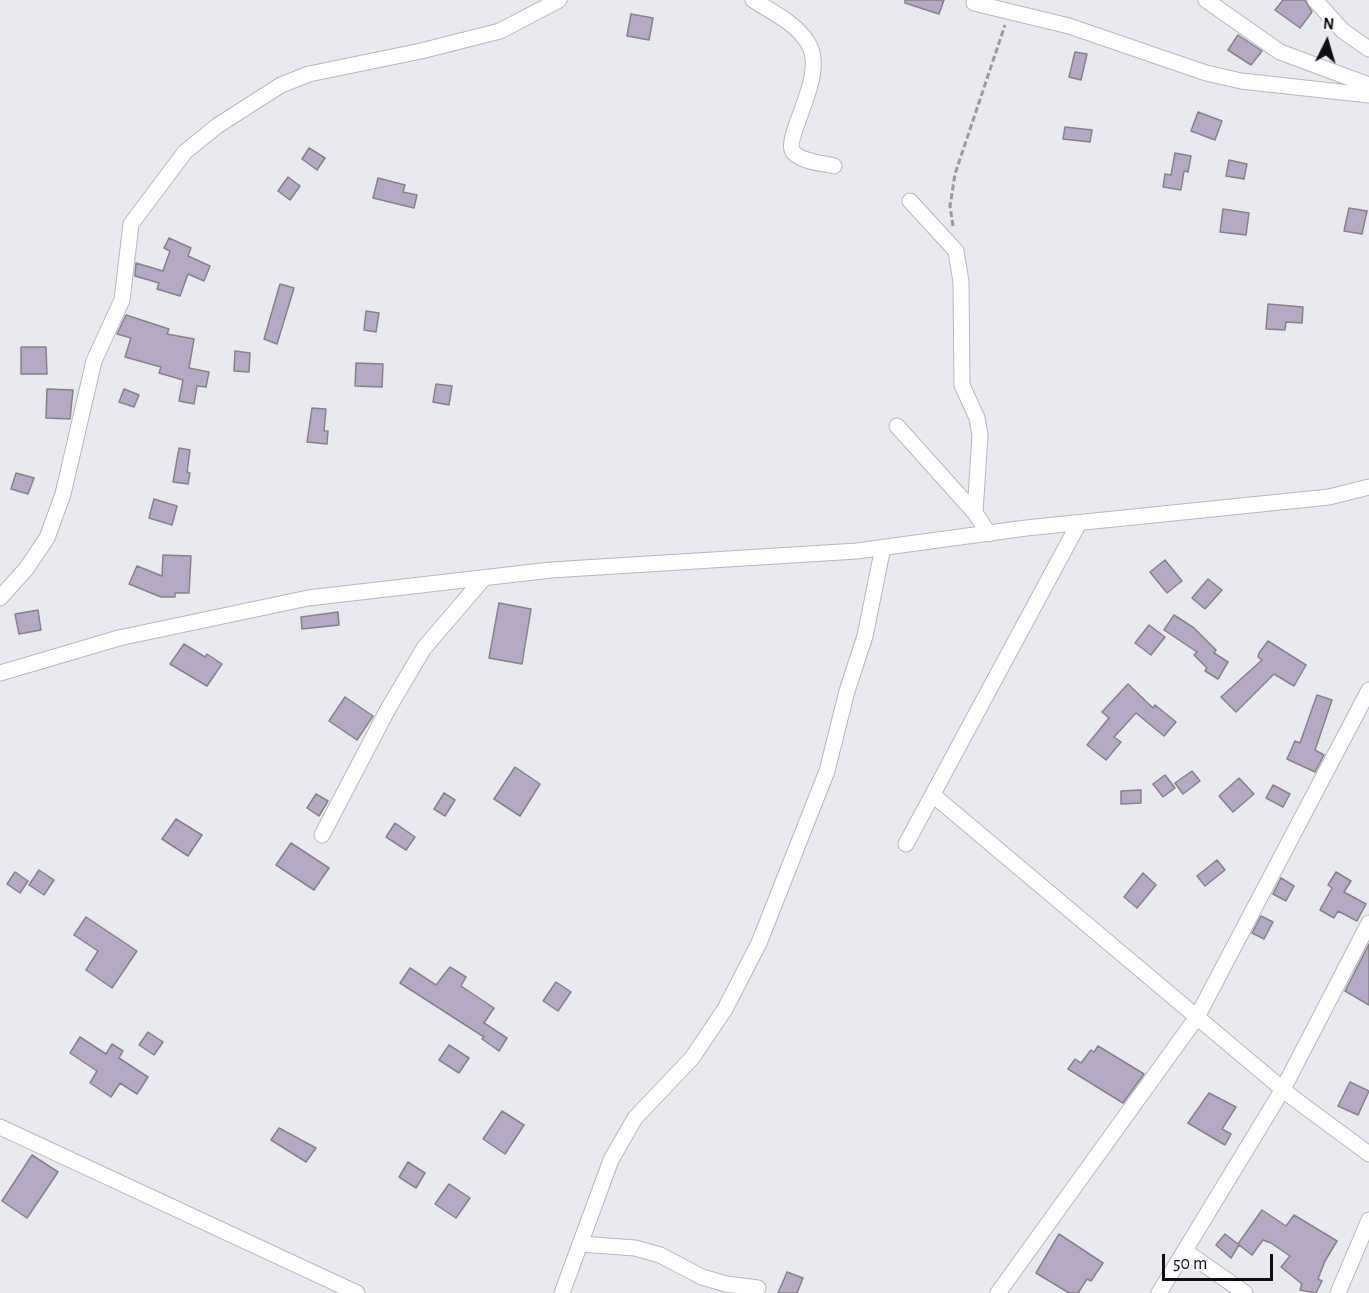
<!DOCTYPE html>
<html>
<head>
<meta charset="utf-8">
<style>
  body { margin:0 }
  #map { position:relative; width:1369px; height:1293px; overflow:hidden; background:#e9e9f0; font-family:"Alegreya Sans",sans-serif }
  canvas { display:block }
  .north { position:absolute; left:1297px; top:12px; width:60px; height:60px; -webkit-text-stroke:4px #f7f7fe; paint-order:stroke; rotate:5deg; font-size:16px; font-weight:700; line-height:24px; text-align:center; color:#0f0f11 }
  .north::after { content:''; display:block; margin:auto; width:21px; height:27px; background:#0f0f11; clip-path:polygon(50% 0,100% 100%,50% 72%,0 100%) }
  .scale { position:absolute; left:1162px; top:1254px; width:111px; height:27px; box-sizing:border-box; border:3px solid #0f0f11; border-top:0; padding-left:8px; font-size:18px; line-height:21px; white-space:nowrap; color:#0f0f11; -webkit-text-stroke:4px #f7f7fe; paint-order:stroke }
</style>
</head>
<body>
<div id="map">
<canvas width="1369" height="1293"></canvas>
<div class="north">N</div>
<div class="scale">50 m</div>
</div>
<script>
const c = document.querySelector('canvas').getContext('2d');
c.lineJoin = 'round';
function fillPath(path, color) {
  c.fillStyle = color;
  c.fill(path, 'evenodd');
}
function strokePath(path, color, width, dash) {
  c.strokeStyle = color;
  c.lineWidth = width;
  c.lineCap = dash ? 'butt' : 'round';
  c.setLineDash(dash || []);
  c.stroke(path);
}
const building = new Path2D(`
  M905 0H944L939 14 905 3Z
  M1283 0H1305L1312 12 1300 28 1275 10Z
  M631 14 653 18 649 40 627 36Z
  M1238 35 1262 51 1251 65 1228 50Z
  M1075 52 1087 54 1081 80 1069 77Z
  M1198 112 1222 121 1215 140 1191 131Z
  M1065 127 1092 130 1090 142 1063 139Z
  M309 148 325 158 317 170 302 159Z
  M1175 153 1191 156 1188 172 1184 171 1181 190 1163 187 1165 174 1171 175Z
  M1229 160 1247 164 1244 179 1226 176Z
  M288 177 300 186 290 200 278 191Z
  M378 178 405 185 403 192 417 195 414 208 373 198Z
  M1349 208 1367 211 1362 234 1344 231Z
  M1223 209 1249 213 1246 235 1220 232Z
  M169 238 191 248 188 256 210 266 204 281 188 274 180 296 157 289 159 283 135 276 136 263 163 271 170 251 164 248Z
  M280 284 294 288 277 344 264 339Z
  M1268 304 1303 307 1302 323 1286 322 1285 330 1266 329Z
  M366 311 379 313 376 332 364 330Z
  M126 315 169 329 167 334 194 339 189 368 209 372 206 387 197 386 194 404 179 401 183 380 159 373 161 367 125 357 131 338 117 334Z
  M21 347H46L47 374H21Z
  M235 351 250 353 249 372 234 371Z
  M356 363 383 364 382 387 355 386Z
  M436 384 452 386 449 405 433 402Z
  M47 389 73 390 70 419 46 418Z
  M124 389 139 395 134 407 119 402Z
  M312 408 326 409 324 431H328L327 444 307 442Z
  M179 448 190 450 187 472 190 473 188 484 173 482Z
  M16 473 34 478 28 494 11 489Z
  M154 499 177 506 172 525 149 518Z
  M163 555 191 556 189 593H175V597H161L129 584 137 566 162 576Z
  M1165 560 1182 581 1167 593 1150 572Z
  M1208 579 1222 590 1205 609 1192 598Z
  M499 603 531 609 522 664 489 658Z
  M38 610 41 630 19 634 15 614Z
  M338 612 339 625 302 629 301 617Z
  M1174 615 1194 628 1216 650 1214 653 1228 662 1218 679 1205 671 1207 668 1194 655 1197 652 1164 630Z
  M1149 625 1165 637 1151 655 1135 643Z
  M1268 641 1306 665 1294 686 1274 674 1236 712 1221 697 1262 660 1258 657 1259 653Z
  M184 644 205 657 207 654 222 664 207 686 170 664Z
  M1128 684 1153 708 1155 705 1176 722 1164 736 1136 713 1114 737 1121 742 1106 760 1087 745 1109 718 1102 712Z
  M1317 695 1332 700 1315 750 1324 755 1315 772 1287 759 1295 741 1300 743Z
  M345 697 373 716 357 740 329 721Z
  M515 767 540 784 520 816 494 799Z
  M1192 771 1200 781 1183 794 1175 783Z
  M1165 775 1175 788 1163 797 1153 784Z
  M1239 778 1254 794 1233 812 1219 796Z
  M1273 785 1290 794 1283 807 1266 798Z
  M1141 790V803L1121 804V791Z
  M444 793 455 800 445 816 434 809Z
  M316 794 328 801 319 816 307 808Z
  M176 819 202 835 188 856 162 839Z
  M395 823 415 837 406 850 386 837Z
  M291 843 329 868 314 890 276 865Z
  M1217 860 1225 870 1205 886 1197 876Z
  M39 870 54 880 44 895 29 885Z
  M15 872 28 881 20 893 7 884Z
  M1336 872 1351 881 1344 892 1366 904 1357 921 1338 911 1334 918 1320 910 1332 888 1328 885Z
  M1143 873 1156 885 1137 908 1124 897Z
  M1281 878 1294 886 1286 901 1273 894Z
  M1261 916 1273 922 1264 939 1252 933Z
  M86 917 137 951 112 988 86 970 98 951 74 935Z
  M1369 944V1005L1345 991Z
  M450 967 466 977 461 986 494 1008 484 1023 507 1038 499 1051 482 1039 484 1037 400 983 410 968 436 985Z
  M556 982 571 992 558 1011 543 1001Z
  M148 1032 163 1042 154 1055 139 1045Z
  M80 1037 106 1054 112 1044 123 1051 119 1058 148 1077 137 1094 120 1083 111 1097 90 1083 97 1071 70 1053Z
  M449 1045 469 1058 459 1073 439 1060Z
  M1098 1046 1144 1074 1123 1103 1068 1069 1075 1059 1081 1063 1091 1050 1094 1052Z
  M1350 1082 1369 1091 1358 1115 1338 1106Z
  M1209 1093 1236 1107 1222 1129 1231 1134 1225 1145 1188 1123Z
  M502 1111 524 1125 505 1154 483 1139Z
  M279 1128 316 1148 306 1162 271 1140Z
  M32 1155 58 1172 27 1218 2 1201Z
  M408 1162 425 1173 416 1188 399 1177Z
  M449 1184 470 1198 456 1218 435 1204Z
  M1262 1210 1286 1226 1294 1215 1337 1241 1325 1261 1318 1279 1322 1281 1316 1293 1300 1290 1302 1284 1281 1267 1290 1256 1271 1243 1263 1240 1252 1255 1239 1245 1231 1258 1216 1245 1225 1234 1238 1244Z
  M1059 1234 1103 1263 1091 1281 1087 1279 1078 1293H1069L1036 1273Z
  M787 1272 803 1278 797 1293H778Z`);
fillPath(building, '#b5a9c6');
strokePath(building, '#858289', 1.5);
const minor = new Path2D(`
  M753 0C772 12 796 23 808 43 829 76 780 140 794 153 803 162 822 163 834 166
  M1206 0 1280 52 1369 85
  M1315 0 1343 31 1369 49
  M974 3 1069 26 1206 73 1241 81 1369 95
  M910 201 956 251 961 282 962 385 977 418 980 435 975 513
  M897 426 975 513 989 534
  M0 598 26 569 47 538 63 494 94 361 122 300 131 224 185 152 217 126 281 85 309 74 421 51 500 31 559 0
  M0 673 119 638 308 598 551 570 857 551 1026 528 1329 497 1369 487
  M933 795 1292 1097 1369 1154
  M322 835 388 709 424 648 484 578
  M906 844 1079 523
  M0 1127 357 1293
  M580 1244 635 1248 660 1255 702 1277 726 1284 758 1288
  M1185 1251 1245 1293
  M562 1293 611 1160 635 1118 692 1058 725 1009 759 943 827 771 847 691 865 636 883 547
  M998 1293 1197 1017 1369 690
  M1159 1293 1283 1089 1369 923
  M1338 1293 1369 1220`);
strokePath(minor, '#b6b6bd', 17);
strokePath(new Path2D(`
  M953 226 950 206 955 174 1005 25`), '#98989d', 3, [6, 3]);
strokePath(minor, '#fff', 15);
</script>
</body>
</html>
